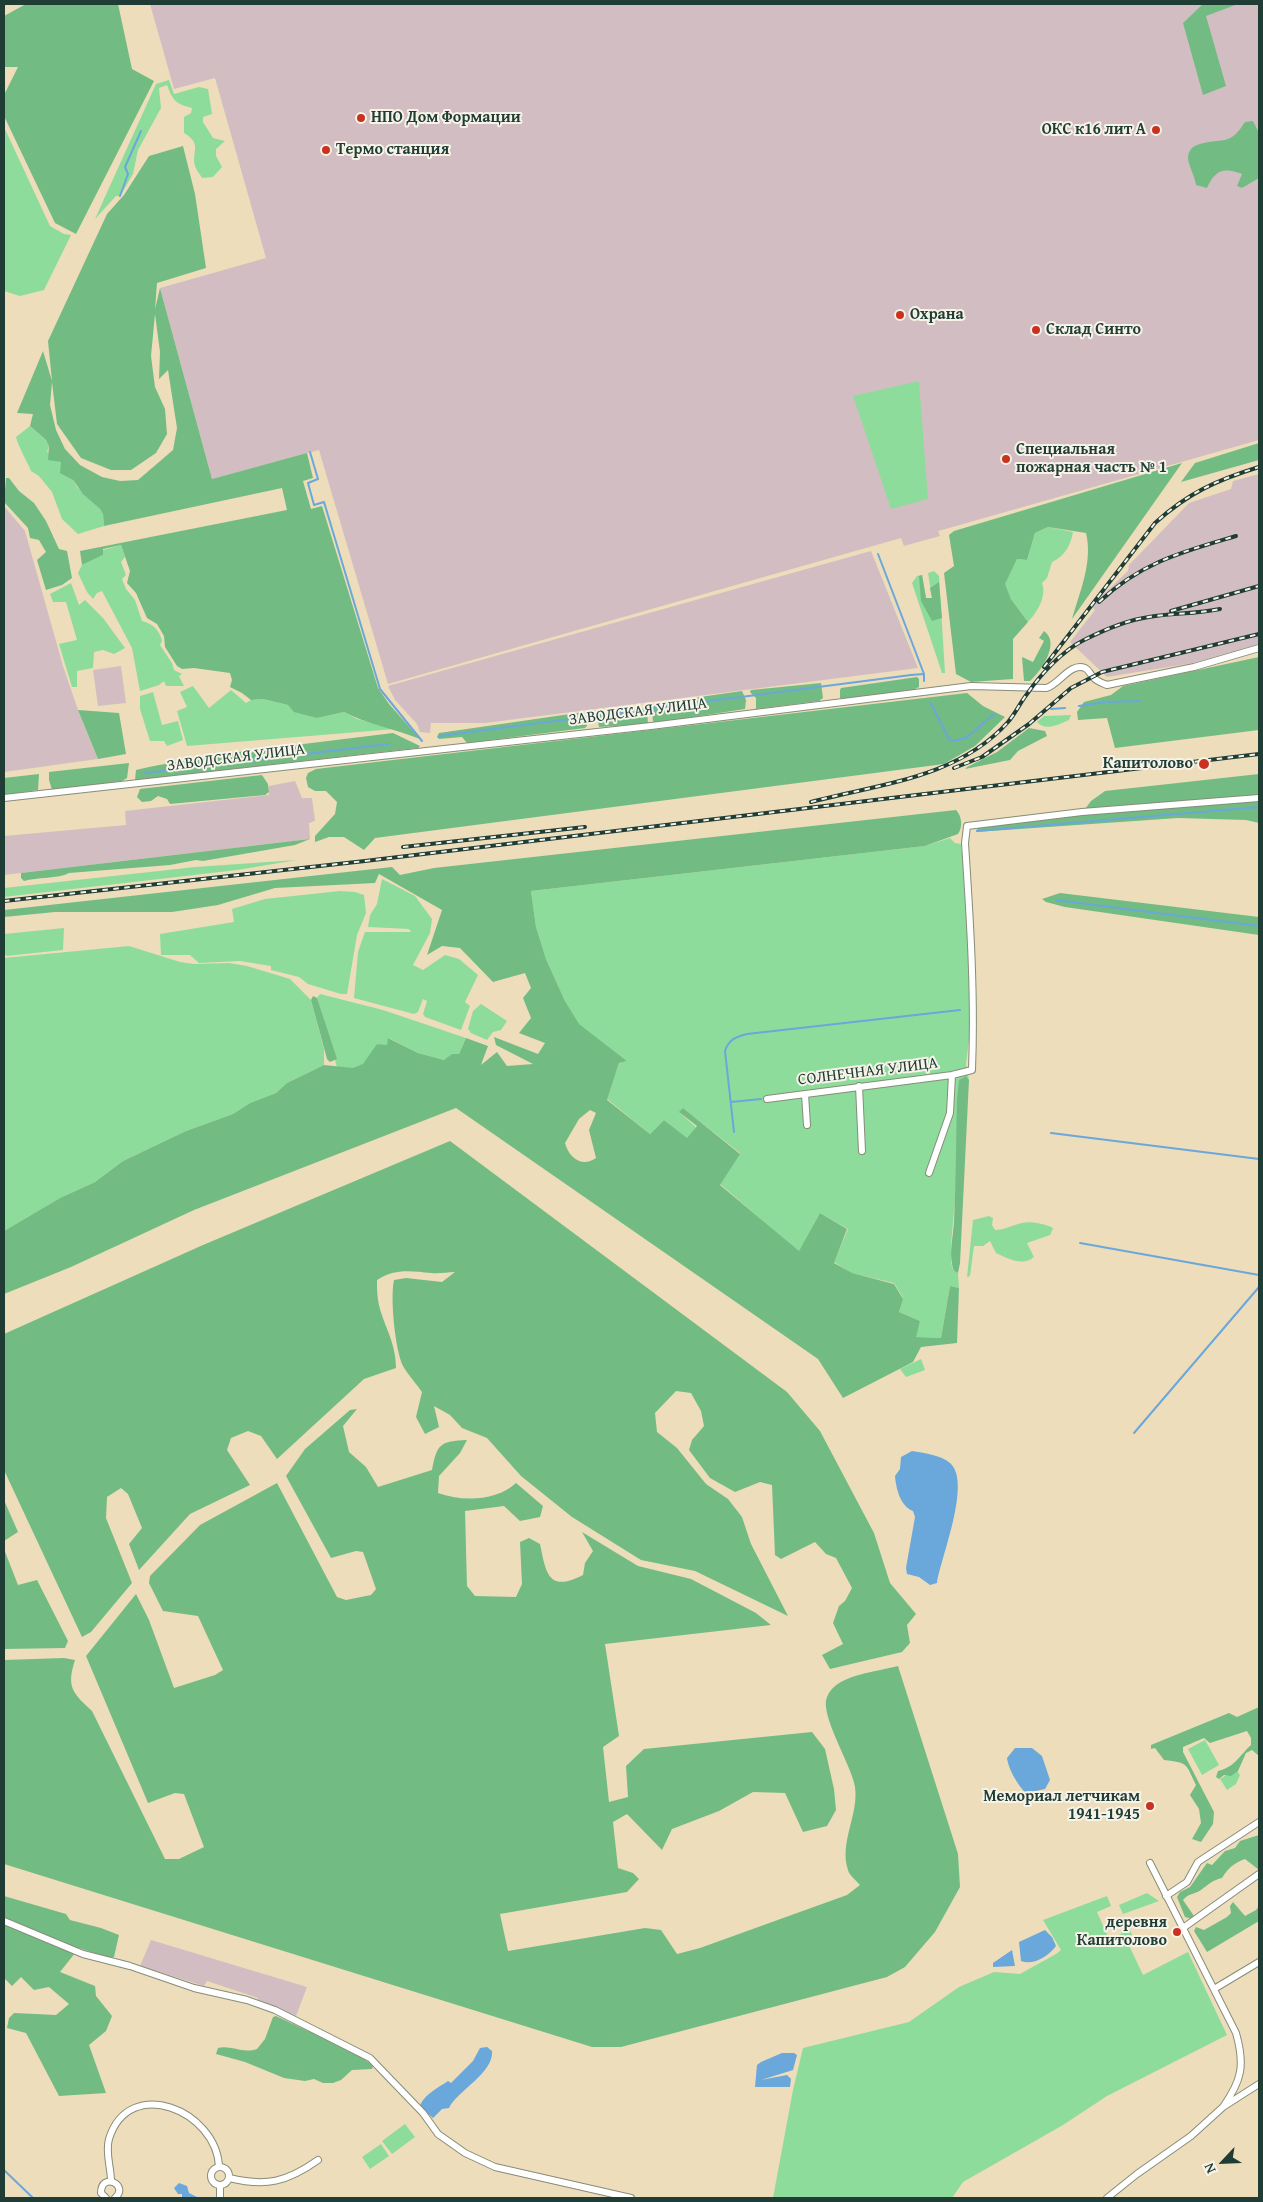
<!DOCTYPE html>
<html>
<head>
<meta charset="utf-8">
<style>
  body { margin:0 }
  #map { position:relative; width:1263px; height:2202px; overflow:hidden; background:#edddbb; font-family:"Gentium Book Plus",serif }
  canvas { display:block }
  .frame { position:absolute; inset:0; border:5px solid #1f3d34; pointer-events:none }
  .north { position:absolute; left:1198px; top:2137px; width:50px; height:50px; -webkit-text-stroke:4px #f7f3e8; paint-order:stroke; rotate:245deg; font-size:14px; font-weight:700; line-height:20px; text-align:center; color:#1f3d34 }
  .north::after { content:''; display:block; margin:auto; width:18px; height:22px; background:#1f3d34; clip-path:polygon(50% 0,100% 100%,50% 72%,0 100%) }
</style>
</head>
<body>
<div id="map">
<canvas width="1263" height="2202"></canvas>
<div class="frame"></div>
<div class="north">N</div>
</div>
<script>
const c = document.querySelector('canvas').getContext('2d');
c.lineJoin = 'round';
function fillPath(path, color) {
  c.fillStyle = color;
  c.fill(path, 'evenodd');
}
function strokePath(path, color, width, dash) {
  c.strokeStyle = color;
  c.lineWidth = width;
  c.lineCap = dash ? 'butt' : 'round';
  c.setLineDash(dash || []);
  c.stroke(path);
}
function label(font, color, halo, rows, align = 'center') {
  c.font = font + ' "Gentium Book Plus",serif';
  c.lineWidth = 4;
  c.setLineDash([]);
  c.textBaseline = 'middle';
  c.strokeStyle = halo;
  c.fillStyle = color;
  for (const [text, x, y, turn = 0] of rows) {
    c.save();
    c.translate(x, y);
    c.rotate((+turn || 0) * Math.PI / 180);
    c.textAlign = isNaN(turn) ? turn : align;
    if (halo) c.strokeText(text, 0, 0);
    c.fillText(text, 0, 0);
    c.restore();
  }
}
fillPath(new Path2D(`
  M150 4H1259V440L942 530 938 531 940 536 904 546 901 538 388 684 319 450 212 479 160 288 266 258 215 78 174 89Z
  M1259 474V644L1193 663 1107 677 1070 642 1095 610 1091 606 1128 571 1129 565 1189 503 1231 489 1233 481Z
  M4 506 25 531 63 666 78 710 98 759 4 772Z
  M871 551 918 668 485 723H431L430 733 420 732 417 724 395 700 388 686Z
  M121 666 126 703 98 706 93 670Z
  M295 781 302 798H312L315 821 309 823 310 839 4 875V836L126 825 125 811 269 795V786Z
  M151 1940 307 1987 296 2016 258 2000V1998L207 1981 204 1986 140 1966Z`), '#d2bec2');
fillPath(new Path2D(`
  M169 80 174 94 199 87 208 89 212 114 203 117V122L213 138 225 141 216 149V156L222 167 213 177 202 178C200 174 196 170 195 166 191 152 203 144 184 133V117L191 113 192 108C176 104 173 101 167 85L159 88 161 108 138 150 133 174 120 196H116L95 219 156 84Z
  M4 127 50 226 64 234 71 235 44 290 20 296 4 291Z
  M919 381 928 499 891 509 853 396Z
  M30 426 46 440 49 446 47 452 62 461 77 487 100 509 103 514 104 526 78 534 62 519 52 492 39 476 31 471C27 461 18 446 16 437Z
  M1048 527 1073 532C1071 545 1064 557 1052 562L1047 578 1042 583C1047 597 1037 612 1028 622L1011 599 1004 584 1017 559 1027 560 1035 533Z
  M121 545 125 557 121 562 126 575 122 579 126 589 135 600 142 621C153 624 159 629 162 641L160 645 172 663 174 670 182 674 179 676 184 686H166L164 681 159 685 140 691 132 648 102 591 97 593 93 599 87 592 78 573 82 565 103 555V550Z
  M934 571 939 576 945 673H942L912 583 917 576 922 575 926 598H932L928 573Z
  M71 583 79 605 85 600 103 618 125 648 114 654 103 650 94 652 93 668 77 671V687H72L59 644 77 640 66 602H53L50 594Z
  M193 686 209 708 231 690 246 703 251 700 263 699 288 705 317 718 344 712 357 719 395 729 187 746 177 711 187 707 180 692Z
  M153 692 162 725 178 721 183 740 167 746 164 741H150L140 709V696Z
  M1071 715 1069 720C1059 724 1046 732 1037 722L1044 716Z
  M950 838 955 843 961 844 966 895 970 990V1032L966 1064 969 1080 966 1077 951 1245V1263L954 1271 958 1273 959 1288 950 1286 941 1338 915 1337 920 1321 899 1312 903 1298 894 1283 851 1273 834 1262 848 1229 820 1213 799 1252 720 1184 740 1153 684 1109 680 1113 696 1127 687 1139 664 1120 650 1134 607 1099 619 1063 627 1061 578 1024 565 1001 546 959 536 927 531 891 925 846Z
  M297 860 237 870 4 897V888L195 867Z
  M382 879 415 896 432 919 430 933 413 965 423 970 445 955 459 959 478 975 465 1002 470 1006 461 1030 425 1017 423 1014 427 1001 423 999 418 1012 414 1014 354 998 358 952 365 932H411L409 929 368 927 370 915 377 904Z
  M340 891 355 892 364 895 366 913 357 935 347 994H341L308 984 299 977 271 970V966L240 961 199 963 190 955H161L160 934 234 922 232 909 265 899Z
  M64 928 63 950 6 956 4 951V934Z
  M129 946 180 962 194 964 229 963 247 966 290 979 311 1000 324 1049V1065L287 1083 276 1093 250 1103 233 1114 186 1131 123 1161 95 1182 60 1198 4 1231V958Z
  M320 994 383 1010 466 1038 459 1054 444 1060 418 1053 389 1038 387 1046 377 1044 371 1070 337 1067 317 998Z
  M481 1004 507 1021 501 1030 493 1032 487 1040 471 1033 468 1029 473 1011Z
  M989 1216 993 1218 992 1225 995 1230C1005 1230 1012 1225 1022 1223 1031 1221 1045 1224 1053 1228L1050 1235 1027 1243 1034 1257C1023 1267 1007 1258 996 1253L990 1241 983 1246H974L970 1276 967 1277 973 1220Z
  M921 1359 925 1370 906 1377 900 1369Z
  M1205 1740 1219 1765 1202 1775 1188 1749Z
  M1236 1769 1240 1775 1236 1784 1227 1790 1220 1779Z
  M1147 1893 1159 1901 1123 1914 1119 1905Z
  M1107 1896 1111 1906 1097 1912 1109 1939 1121 1934 1129 1927 1132 1935 1126 1939 1143 1975 1188 1952 1227 2035 1107 2096 1063 2125 963 2182 952 2198H773L793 2090 803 2048 909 2022 959 1987 994 1972 1020 1974 1056 1954 1061 1950 1043 1920Z
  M405 2124 415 2137 392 2154 382 2141Z
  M381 2144 389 2156 370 2169 362 2157Z`), '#8edc9b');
fillPath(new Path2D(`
  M26 4H118L132 69 154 81 76 234 55 223 4 116V95L18 67H4V16Z
  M1203 4H1238L1206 16 1226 86 1203 95 1183 23Z
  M1253 121 1259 133V178L1242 188 1237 186 1242 174C1224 167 1215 170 1207 188L1196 185C1195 177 1188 164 1188 158 1188 139 1217 143 1228 139 1236 136 1240 129 1245 122Z
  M183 146 195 194 206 268 157 283 155 309 160 288 212 479 307 453 313 478 303 481 311 509 322 506 378 688 389 704 420 739C395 729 367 724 344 712L317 718 294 712 288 705 263 699 251 700 242 693 230 687 232 680 230 673 194 668 182 669 177 666 165 647 164 636 157 624 147 618 136 593 127 583 130 571 121 545 103 549V555L82 565 80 551 287 510 282 488 104 526 103 514 100 509 83 494 73 480 60 473 61 462 48 460 49 446 46 440 30 426 33 414 17 413 43 351 52 381 48 341 107 214 124 195 149 156ZM155 314 160 352 159 379 168 370 177 428 173 450 138 480 120 481 102 477 80 465 65 449 56 430 50 405 52 382 57 424 81 458 111 470H131L156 453 167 434 165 409 155 387 151 356Z
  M1259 443V460L1181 482 1195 463Z
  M1182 463 1072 619C1080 591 1093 562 1086 533L1048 527 1035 533 1027 560 1017 559 1005 584 1011 599 1028 622 1013 639V679L971 682 956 674 944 573 954 566 949 535 954 531Z
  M6 478H9L19 491 34 503 46 521 59 549 67 551 72 578 62 585 46 590 37 560 46 552 39 540 30 538 28 528 4 502Z
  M922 575 926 598H932L930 588 939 582 942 618 932 621 921 601 919 576Z
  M1044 631C1061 643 1041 671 1030 681H1024L1022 657 1033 662 1044 641 1039 638Z
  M1259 657V730L1115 748 1107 718 1078 720 1077 712 1084 702 1111 695 1123 686Z
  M917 677 919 679V687L913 690 843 699 840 698V690L841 688Z
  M821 683 823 698 819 701 756 709V698L750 692 751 690Z
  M742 691 746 700 745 709 655 723 653 721 651 704Z
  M967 693 983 706 1005 717 975 746 944 764 375 838 364 850 344 837H329L315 842V836L335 814 337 802 326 791H315L308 787 306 778 308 773 316 769Z
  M78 710 119 713 126 754 98 759Z
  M647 710 648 724 599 727 597 716Z
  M584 712 587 726 585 728 467 743 462 737 439 739 437 737 439 733Z
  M1029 728 1045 731 1047 736 1018 751 1010 760 965 769 967 767 997 752Z
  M393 733 420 746 418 748 135 780 136 770C162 763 187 762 214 755Z
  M129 763 127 778 122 781 52 790 49 780V772Z
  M39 774 38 790 4 795V778Z
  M1259 774V823L1246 820 1178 818 976 832 978 827 1085 809 1091 801 1105 791Z
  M262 775 268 784 269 792 265 795 170 804 167 799 158 796 151 801 142 802 137 797 140 789Z
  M956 810C962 816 963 827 958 834L925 846 531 891 536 927 546 959 565 1001 579 1024 627 1061 619 1063 607 1100 650 1134 664 1120 687 1138 697 1126 679 1112 683 1108 740 1154 720 1185 799 1251 820 1213 847 1229 834 1263 852 1273 894 1284 903 1299 899 1312 920 1321 916 1337 941 1338 950 1286 959 1288 957 1343 921 1347 913 1362 843 1398 818 1359 456 1108 194 1210 71 1267 4 1294V1231L60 1198 95 1182 123 1161 186 1131 233 1114 250 1103 276 1093 287 1083 324 1065 353 1068 363 1064 377 1044 387 1045 388 1038 418 1053 444 1060 452 1054H459L466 1038 488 1046 481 1065 497 1052 507 1066 533 1064 496 1045 494 1037 538 1054 545 1043 519 1033 531 1018 523 998 531 988 525 973 493 982 460 948 442 946 427 955 442 910 379 874 375 883 275 888 218 905 172 912H55L4 917V910L392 867 400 875 434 868ZM590 1110 596 1113 589 1130 596 1158C582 1168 569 1158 565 1143L579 1119Z
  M310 839 295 845 203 861 196 860 170 865 69 873C58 879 37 877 24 881L21 878V873Z
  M1060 893 1259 917V935L1065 907 1046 902 1042 899Z
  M313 996 317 998 337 1059 330 1062 327 1059 311 1000Z
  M966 1076 969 1080 960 1263 958 1273 954 1271C948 1255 953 1239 954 1222 956 1181 956 1139 957 1098L959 1080Z
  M450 1141 787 1392 820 1431 874 1533 890 1583 916 1614 907 1625 910 1643 902 1652 830 1669 822 1655 843 1644 833 1623 839 1606 845 1601 852 1588 836 1558 826 1554 815 1542 781 1559 775 1555 772 1485 760 1482 735 1492 710 1478 689 1450 692 1440 704 1426 701 1411 691 1393 676 1391 655 1413 657 1432 677 1448 706 1484 728 1499 742 1517 751 1544 788 1616 695 1571 641 1560 572 1517 521 1476 487 1438 462 1428 450 1415 434 1406 439 1427 425 1434 416 1417 422 1392C416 1383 408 1375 403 1366 395 1349 390 1298 394 1280L406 1278 442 1282 455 1272C447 1272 439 1274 431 1273 411 1271 395 1268 377 1280 377 1286 377 1293 378 1300 382 1324 396 1340 396 1368L364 1379 277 1459 261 1436 248 1431 231 1438 227 1450 250 1485 190 1514 139 1570 129 1544 142 1528 128 1494 121 1488 107 1497 106 1518 132 1583 91 1632 82 1637 4 1470V1334L203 1245Z
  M357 1409 343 1426 349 1452 366 1467 378 1487 432 1470C437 1444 440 1441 467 1440L460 1453 439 1476 438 1493C462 1502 497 1501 516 1483L543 1506 540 1517 520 1521 504 1506 465 1511 467 1586 475 1596 516 1597 522 1584 520 1542 529 1538 540 1544C546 1573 548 1593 583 1575L585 1563 593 1551 582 1532 638 1566 691 1579 756 1613 771 1625 605 1644 619 1736 603 1747 609 1802 628 1797 626 1766 644 1749 812 1732 825 1749 834 1789 836 1810 827 1826 803 1832 785 1793 753 1792 719 1811 672 1829 662 1850 627 1814 613 1822 618 1868 633 1873 639 1879 627 1892 500 1914 508 1951 645 1928 661 1930 677 1954 700 1948 847 1895 860 1885C856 1880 849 1875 848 1870 839 1842 859 1815 855 1787 852 1766 819 1714 827 1697 836 1674 877 1672 898 1666L958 1854 960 1887 935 1932 905 1967 887 1977 621 2047H592L4 1864V1660L64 1658 75 1660C66 1688 73 1693 92 1711L165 1859H179L204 1847 184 1794 175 1793 148 1803 86 1656 136 1594 149 1620 174 1688 215 1675 223 1670 198 1616 163 1611 149 1583 150 1576 200 1525 277 1483 337 1597 346 1600 371 1595 376 1589 363 1552 356 1551 331 1558 286 1476 305 1449 350 1410Z
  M4 1500 18 1532 4 1541Z
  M4 1549 18 1585 37 1580 68 1641 65 1648 4 1649Z
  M1259 1707V1756L1252 1750 1246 1753 1238 1771 1231 1776 1224 1775 1219 1779 1216 1777 1218 1771C1235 1767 1239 1756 1251 1745V1738L1247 1731 1210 1743 1204 1738 1183 1747V1752L1214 1812 1213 1824 1201 1842 1192 1839 1201 1823 1199 1809 1190 1795 1196 1785C1185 1762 1188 1763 1164 1760L1155 1748 1151 1749V1745L1229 1713 1237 1717Z
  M1259 1835V1870L1245 1859C1234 1863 1228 1868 1222 1878 1213 1880 1209 1884 1201 1890 1194 1895 1190 1892 1183 1900L1194 1916 1193 1919 1185 1917 1177 1897 1180 1892 1190 1887 1207 1863 1212 1865 1225 1851 1235 1848 1240 1841Z
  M4 1896 66 1914 70 1920 101 1928 119 1935 114 1957 109 1958 79 1948 60 1972 95 1986 96 1996 112 2016 106 2031 89 2045 106 2093 59 2096 26 2033 7 2028 9 2018 14 2013 56 2015 69 2004 49 1987 34 1990 21 1977 12 1986 4 1978Z
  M1233 1902 1245 1916 1256 1910 1259 1906V1921L1207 1952 1194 1931 1196 1927 1204 1930 1227 1917 1231 1913 1230 1906Z
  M276 2016 360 2055 373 2066 372 2069 352 2070 341 2080 333 2083H323L314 2079 305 2081 284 2078 245 2062 216 2054 218 2048C232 2045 242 2054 257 2049L265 2039 273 2017Z`), '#72bc83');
fillPath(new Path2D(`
  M912 1451C923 1453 941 1455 950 1463 972 1482 941 1557 937 1583L930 1585 919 1577 907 1574 906 1568 915 1517 913 1511C900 1506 896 1488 895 1476L900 1469 901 1457Z
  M1015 1748H1032L1042 1756 1050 1780 1045 1789 1026 1793C1018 1786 1008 1768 1007 1758Z
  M1045 1930 1052 1937 1056 1946C1049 1956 1033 1966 1021 1961L1019 1942Z
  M1012 1950 1015 1966 993 1967V1963Z
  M487 2047 492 2051C494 2073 457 2091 449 2108L442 2109 433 2118 420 2107C422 2096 439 2087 448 2081L451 2083 473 2061 480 2048Z
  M782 2053H794L797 2055 793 2070 761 2080 787 2075 791 2079 790 2087H755L757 2065 761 2062Z
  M179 2183 187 2186 189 2193 199 2198H182V2194H178L174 2188Z`), '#6aa7db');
strokePath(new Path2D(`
  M120 196 128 174 125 167 141 131
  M310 452 318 479 308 483 314 505 324 502 380 689 422 741
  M878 554 924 674
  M930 702 949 739 952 741 966 738 994 714
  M1079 706 1105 702 1140 701
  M1051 709 1065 708
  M439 736 911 675 924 674V681
  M145 773 388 744
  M977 831 1259 807
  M1056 900 1259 926
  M731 1102 761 1099
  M734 1132 725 1051C729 1039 736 1037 747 1034L960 1010
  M1051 1133 1259 1159
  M1080 1243 1259 1275
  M1134 1433 1259 1287
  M4 2170 33 2198`), '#6aa7db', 2);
const minor = new Path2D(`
  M4 798 651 726 971 686 1046 688C1059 685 1070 662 1085 668 1089 670 1090 674 1093 677 1096 681 1102 683 1107 685L1194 667 1259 648
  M859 1086 862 1151
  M805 1094 807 1125
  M767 1099 952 1075 972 1070C975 994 970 919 965 843L967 826 1082 812 1259 798
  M929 1173 950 1113 952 1075
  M1150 1863 1236 2033C1245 2065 1242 2080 1223 2107
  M1166 1896 1187 1882 1198 1862 1259 1822
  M4 1921 83 1954 130 1966 194 1988 247 2000 275 2010 370 2058 423 2113 438 2134 465 2153 495 2167 631 2198
  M1183 1928 1259 1874
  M1214 1989 1259 1962
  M211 2176a9 9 0 1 1 18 0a9 9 0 1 1-18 0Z
  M229 2178C266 2187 287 2182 318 2160
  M111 2181C111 2167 105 2153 109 2139 129 2074 217 2111 219 2167
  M220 2185V2198
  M106 2198 101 2193C101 2171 130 2185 115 2198
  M1107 2198 1137 2174 1191 2136 1223 2107 1259 2084`);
strokePath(minor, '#868d78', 8);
strokePath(minor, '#fff', 6);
const rail = new Path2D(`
  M1099 602C1142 562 1182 552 1236 536
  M1171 611 1259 586
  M1044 667 1155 523C1188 493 1217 480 1259 467
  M954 768 982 757 1029 724 1071 688 1102 672 1259 634
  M811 802C879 784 958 778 1008 722 1015 714 1020 703 1027 694 1041 674 1062 651 1084 640 1104 630 1127 620 1149 617 1173 613 1196 614 1220 609
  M403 847 585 827
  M4 901 365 861 1259 754`);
strokePath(rail, '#1f3d34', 4);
strokePath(rail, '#f7f3e8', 2, [5.5]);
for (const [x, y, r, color] of [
  [361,118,5,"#c8321e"],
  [1156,130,5,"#c8321e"],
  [326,150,5,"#c8321e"],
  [900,315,5,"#c8321e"],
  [1036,330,5,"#c8321e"],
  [1006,459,5,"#c8321e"],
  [1204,764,6,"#c8321e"],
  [1150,1806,5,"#c8321e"],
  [1177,1932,5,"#c8321e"]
]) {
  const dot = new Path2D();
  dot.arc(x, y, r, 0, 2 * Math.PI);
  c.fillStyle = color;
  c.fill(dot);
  strokePath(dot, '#f7f3e8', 2);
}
label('bold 16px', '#1f3d34', '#f7f3e8', [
  ["НПО Дом Формации",371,118],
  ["ОКС к16 лит А",1146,130,"right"],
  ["Термо станция",336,150],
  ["Охрана",910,315],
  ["Склад Синто",1046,330],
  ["Специальная",1016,450],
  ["пожарная часть № 1",1016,468],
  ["Капитолово",1193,764,"right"],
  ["Мемориал летчикам",1140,1797,"right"],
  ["1941-1945",1140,1815,"right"],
  ["деревня",1167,1923,"right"],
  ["Капитолово",1167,1941,"right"]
], 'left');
label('16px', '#1f3d34', '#f7f3e8', [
  ["ЗАВОДСКАЯ УЛИЦА",638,712,-7],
  ["ЗАВОДСКАЯ УЛИЦА",236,758,-7],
  ["СОЛНЕЧНАЯ УЛИЦА",868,1072,-7]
]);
</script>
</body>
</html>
